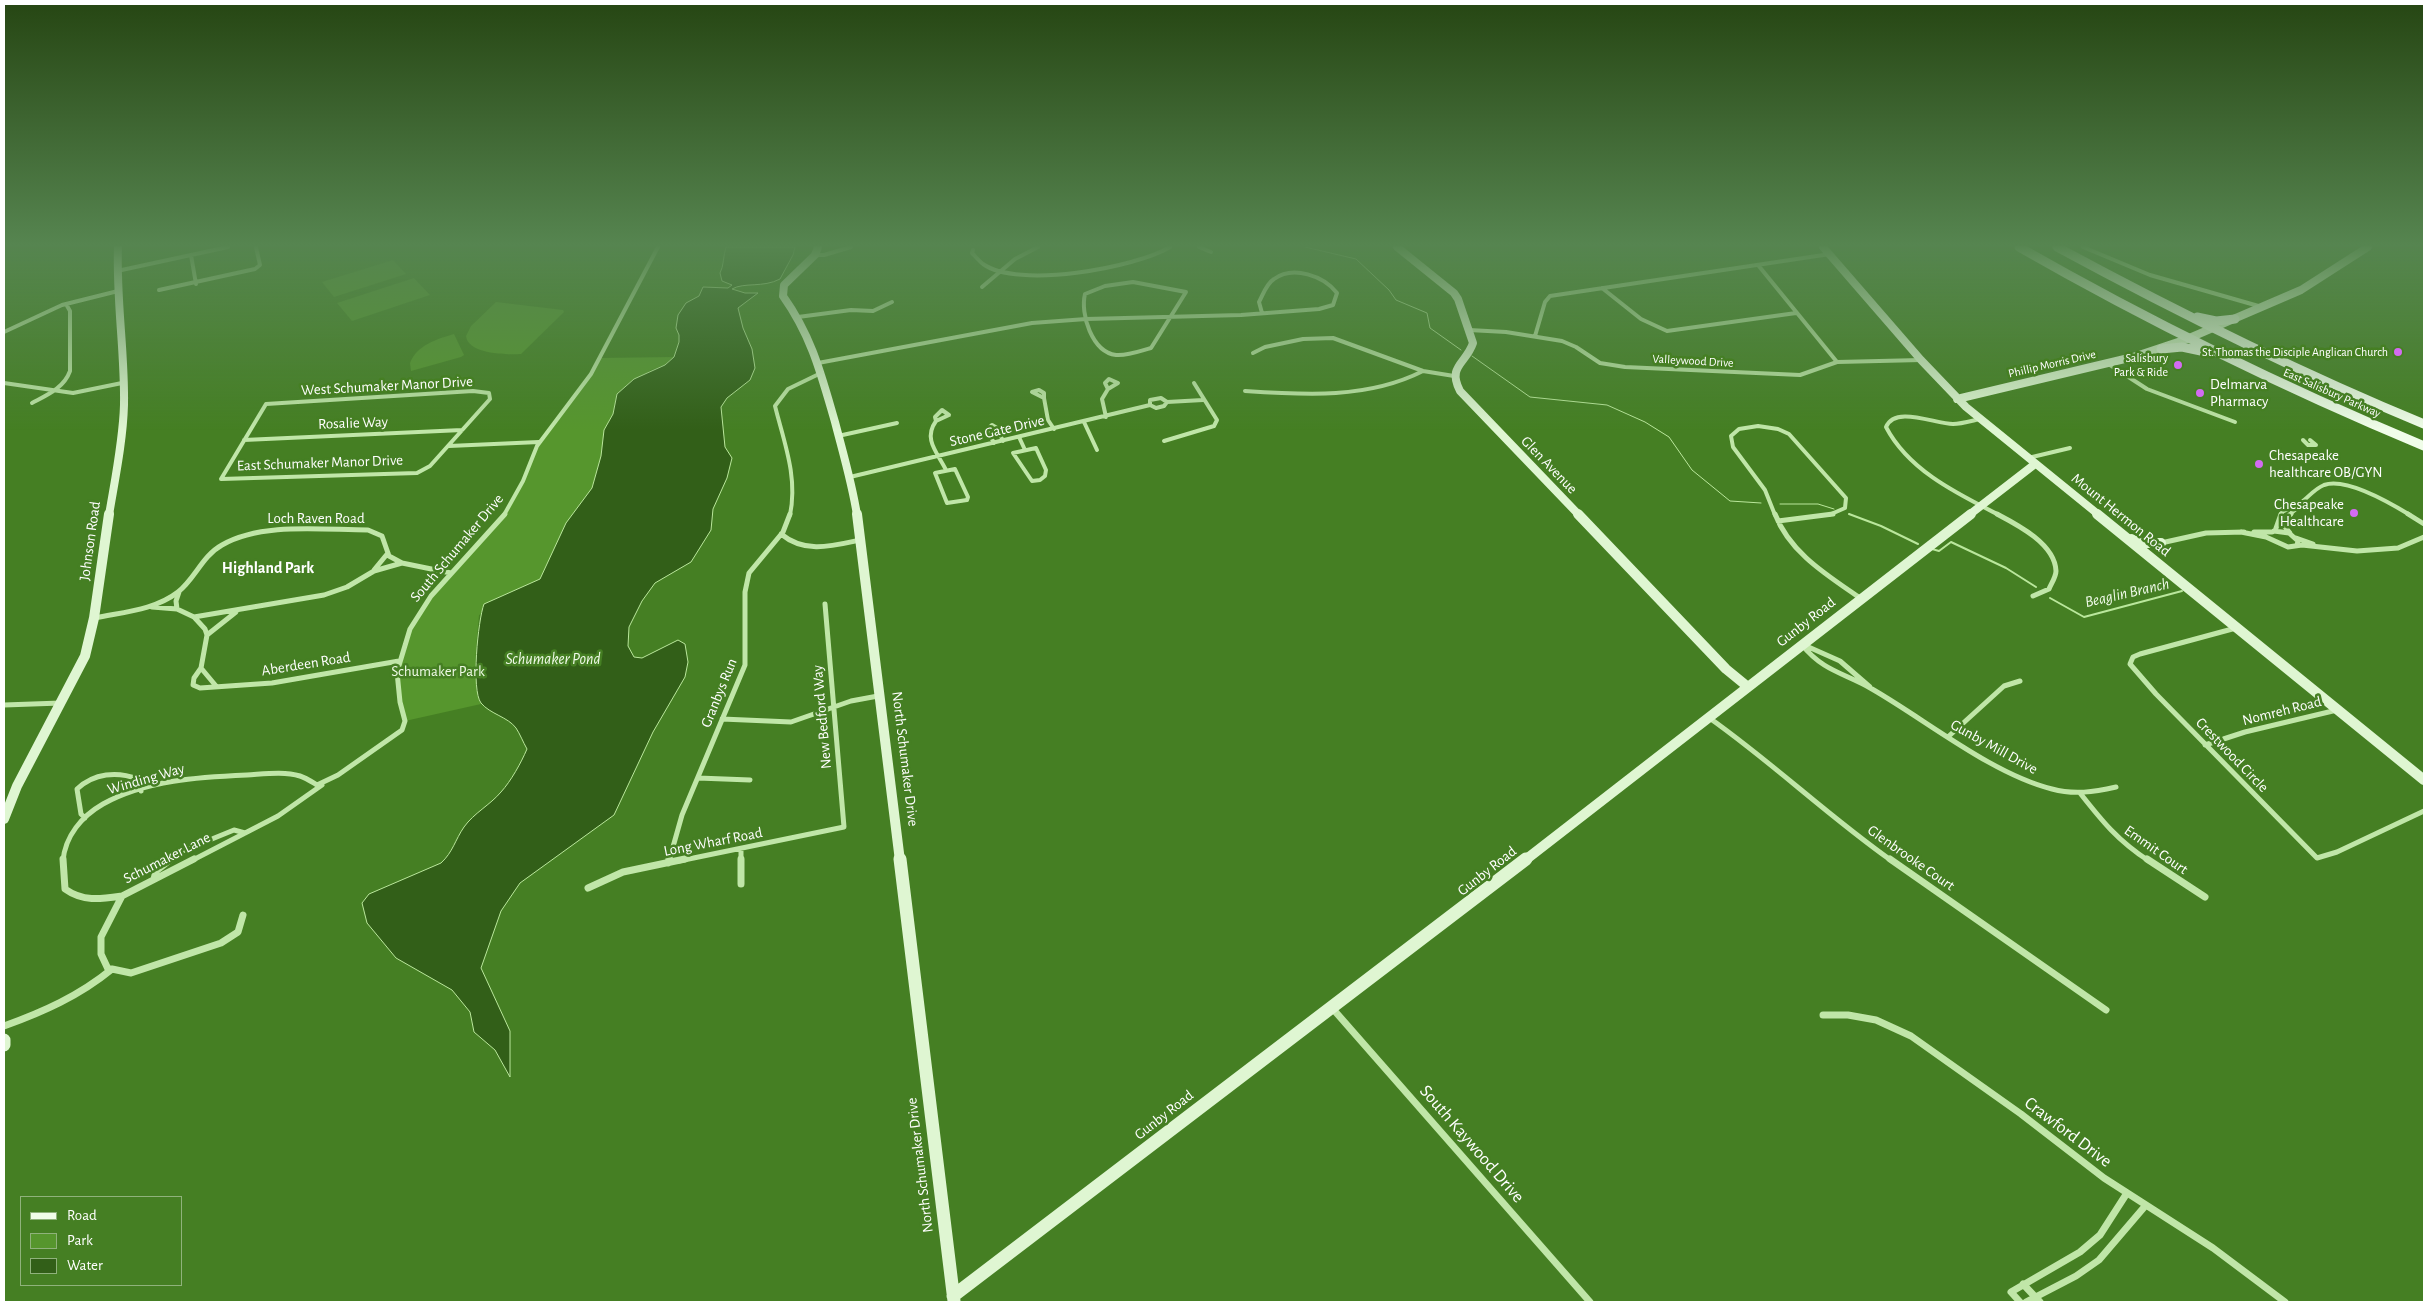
<!DOCTYPE html>
<html>
<head>
<meta charset="utf-8">
<style>
  body { margin:0 }
  #map { position:relative; width:2428px; height:1306px; overflow:hidden; background:#457f23; font-family:"Alegreya Sans",sans-serif }
  canvas { display:block }
  .frame { position:absolute; inset:0; border:5px solid #fff; pointer-events:none }
  .legend { position:absolute; left:20px; top:1196px; width:162px; height:90px; box-sizing:border-box; background:#457f23; border:1px solid #8fb27b; margin:0; padding:6px 9px; list-style:none; font-size:15px; color:#fff }
  .legend li { display:flex; align-items:center; gap:10px; height:25px }
  .legend b { width:25px; border:1px solid #8fb27b }
</style>
</head>
<body>
<div id="map">
<canvas width="2428" height="1306"></canvas>
<div class="frame"></div>
<ul class="legend">
<li><b style="height:6px;background:#f0fde9"></b>Road</li>
<li><b style="height:14px;background:#56962d"></b>Park</li>
<li><b style="height:14px;background:#325f18"></b>Water</li>
</ul>
</div>
<script>
const c = document.querySelector('canvas').getContext('2d');
c.lineJoin = 'round';
function fillPath(path, color) {
  c.fillStyle = color;
  c.fill(path, 'evenodd');
}
function strokePath(path, color, width, dash) {
  c.strokeStyle = color;
  c.lineWidth = width;
  c.lineCap = dash ? 'butt' : 'round';
  c.setLineDash(dash || []);
  c.stroke(path);
}
function label(font, color, halo, rows, align = 'center') {
  c.font = font + ' "Alegreya Sans",sans-serif';
  c.lineWidth = 5;
  c.setLineDash([]);
  c.textBaseline = 'middle';
  c.strokeStyle = halo;
  c.fillStyle = color;
  for (const [text, x, y, turn = 0] of rows) {
    c.save();
    c.translate(x, y);
    c.rotate((+turn || 0) * Math.PI / 180);
    c.textAlign = isNaN(turn) ? turn : align;
    if (halo) c.strokeText(text, 0, 0);
    c.fillText(text, 0, 0);
    c.restore();
  }
}
fillPath(new Path2D(`
  M393 260 406 274 334 297 322 282Z
  M414 278 430 295 352 321 337 303Z
  M496 302 563 310 564 312 521 354C506 355 468 354 466 336L471 326Z
  M454 334 464 355 461 357 411 371 410 363C417 345 437 339 454 334Z
  M674 357 665 365 651 370 617 394 613 414 604 430 601 456 592 488 567 523 540 579 479 615C477 641 471 680 481 704L405 721 397 672 405 641 424 604 508 510 533 455 601 358Z`), '#56962d');
const water = new Path2D(`
  M726 247H795L793 255 780 279C763 288 744 282 732 289L745 293H758L738 308 743 328 752 349 755 368 750 380 727 398 721 407 725 447 732 458 727 478 713 509 711 530 691 562 655 583 642 601 629 627 628 646 634 657 642 658 678 640 685 644 688 662 685 677 653 732 614 815 520 883 501 911 481 968 510 1031V1077L495 1050 474 1032 470 1012 452 990 396 958 367 923 362 903 369 894 441 863C453 852 455 840 464 827 474 813 490 805 501 792 511 781 521 763 527 749 523 742 520 734 516 728 508 717 490 714 481 703 471 690 478 620 484 604L540 579 566 523 592 488 601 456 604 430 613 414 617 394 634 379 665 365 674 357 679 342V335L676 328 678 315 686 303 699 296 703 287 728 288 732 285 722 281 720 273C724 266 723 256 726 247Z`);
fillPath(water, '#325f18');
strokePath(water, '#bae79c', 1);
strokePath(new Path2D(`
  M1305 247 1356 259 1389 290 1396 300 1427 313 1430 328 1461 350
  M1472 356 1530 397 1607 405 1645 422 1669 437 1692 470 1730 501 1761 503
  M1780 504H1818L1834 509
  M1849 514 1852 515`), '#bae79c', 1);
strokePath(new Path2D(`
  M1849 514 1881 526 1918 544
  M1932 549 1939 551 1951 542 2006 568 2036 587
  M2050 598 2084 617 2182 591`), '#bae79c', 2);
strokePath(new Path2D(`
  M1199 247 1211 252
  M2083 247 2150 275 2262 307
  M973 250 972 253C975 256 979 261 983 264 1018 289 1135 268 1170 247
  M191 255 196 284
  M815 255H824L851 247
  M1758 265 1837 362
  M117 271 228 247
  M1133 282 1186 292 1151 348C1140 351 1128 356 1116 355 1092 352 1080 314 1085 294L1105 286Z
  M982 287 1015 259 1038 247
  M1602 288 1641 319 1667 331 1796 313
  M159 290 255 269 260 265 256 247
  M798 317 851 310 873 311 892 302
  M1469 330 1506 332 1562 341 1576 347 1600 363 1625 367 1800 375 1837 362 1921 360
  M4 332 62 305 118 291
  M1535 336 1545 302 1550 296 1830 254
  M1253 353 1265 347 1303 339 1333 338 1423 371 1454 376
  M818 363 1032 323 1086 319 1241 315 1319 309 1333 305 1337 293C1324 276 1293 265 1274 279 1266 284 1263 295 1259 302L1262 313
  M2107 363 2147 389 2235 422
  M1109 379 1118 383 1108 389 1105 383Z
  M4 383 73 393 122 383
  M1039 390 1044 393V398L1032 392Z
  M473 391 489 393 490 399 430 466 417 473 221 479 266 404Z
  M1245 391C1305 395 1368 399 1423 371
  M1044 398 1048 420 1054 429
  M1161 398 1167 402 1164 406 1156 408 1150 405V400Z
  M1167 402 1203 400
  M32 403C47 395 64 388 70 371V311L66 304
  M942 410 949 415 936 421 935 417Z
  M1106 417 1102 399 1108 389
  M1980 419C1971 421 1961 424 1953 424 1935 424 1895 405 1886 427 1909 471 1958 494 1999 515
  M936 421C923 439 937 452 946 470
  M1084 422 1097 450
  M838 436 897 423
  M1019 437 1025 450
  M244 440 462 430
  M2303 440 2308 445H2316L2310 440
  M1164 441 1214 426 1217 420 1194 383
  M994 443 987 430 992 425 997 428 1003 441
  M449 446 539 442
  M1036 448 1046 470 1045 476 1040 480 1032 481 1013 453Z
  M2028 458 2070 448
  M955 469 968 497 967 500 947 503 935 473Z
  M850 477 1150 405
  M504 515 523 481 537 446 591 374 658 247
  M790 515C798 477 784 442 775 406L788 389 821 373
  M1775 515 1765 490 1733 447 1731 436 1739 429 1758 426 1778 429 1789 434 1846 498 1845 508 1829 515
  M2281 515 2282 512C2288 509 2294 507 2299 504 2308 498 2314 489 2324 485 2346 477 2392 504 2410 515
  M2289 515 2296 509V505`), '#c0e6a8', 4);
strokePath(new Path2D(`
  M1775 514C1790 553 1827 575 1860 598
  M1997 514C2018 525 2055 544 2056 571 2056 577 2051 584 2049 589L2033 596
  M2408 514 2424 524
  M1778 521 1833 514
  M2274 531 2289 533 2298 541 2297 545
  M2275 531 2281 514
  M2241 532 2266 537 2288 547 2302 545 2357 551 2398 548 2424 537
  M2254 532H2272
  M2290 533 2285 527V519L2291 514
  M781 534C805 554 832 546 860 540
  M2296 538 2313 544
  M2161 543 2206 533 2244 532
  M374 570 388 553
  M152 607 177 609 194 617 205 629 207 635 201 668 194 678 193 685 200 688 272 683 399 661
  M177 609 176 601 179 592
  M194 617 324 595 347 587 374 571 402 563 451 573
  M95 618C123 612 155 610 178 592 195 579 202 556 222 545 262 522 322 530 368 530L382 536 389 556 402 563
  M2236 628 2140 654 2133 657 2130 664 2156 694 2317 858 2337 852 2424 811
  M207 635 236 612
  M1802 645C1824 672 1845 673 1872 689 1926 720 1992 774 2052 789 2074 795 2094 792 2116 787
  M1804 645 1840 661 1870 687
  M201 668 216 686
  M4 705 61 703
  M1708 717C1772 762 1828 816 1892 861
  M722 719 791 722 851 701 878 696
  M1949 736 2004 686 2020 681
  M2205 745 2245 732 2337 710
  M698 778 750 780
  M2080 793C2102 821 2118 841 2149 861
  M85 818 81 814 77 789C94 773 117 771 138 779L141 791
  M741 849V861
  M63 861C65 836 82 816 103 804 146 780 200 777 247 775 264 774 284 771 300 776 306 778 312 782 317 785L338 775 402 730 405 721 400 702 397 672 410 629 431 596 505 514
  M169 861 180 852 234 830 245 833
  M191 861 278 816 322 785
  M669 861 682 815 745 665V592L749 573 783 532 790 514
  M679 861 844 827 825 604`), '#c0e6a8', 5);
strokePath(new Path2D(`
  M63 859 65 889C83 902 101 899 122 896
  M741 859V884
  M1890 859 2106 1010
  M2147 859 2205 897
  M668 863 669 859
  M154 879 156 871 171 859
  M588 888 623 872 685 859
  M112 969 131 973 221 943 238 932 243 915
  M1333 1009 1590 1302
  M1823 1015H1848L1876 1020 1911 1036 2021 1114 2104 1178 2213 1248 2285 1302
  M4 1026C43 1012 79 996 112 969H108L101 954V937L122 896 194 859
  M2023 1284 2040 1302
  M2020 1302 2011 1292 2080 1252 2100 1235 2127 1193
  M2026 1302 2076 1276 2099 1260 2146 1205`), '#c0e6a8', 7);
strokePath(new Path2D(`
  M818 247 815 255 784 285 783 296C812 337 821 374 835 422 843 453 852 483 857 515
  M1397 247 1454 293 1458 299 1473 343C1466 364 1447 366 1460 391L1579 515
  M1823 247 1921 360 1966 407 2099 515
  M1957 399 2133 357 2187 339 2301 290 2368 247
  M109 515C115 479 123 441 124 405 125 352 116 300 118 247
  M1969 515 2035 464`), '#dff6d2', 8);
strokePath(new Path2D(`
  M857 514 900 861
  M1578 514 1726 669 1748 687
  M2097 514 2424 780
  M2131 539 2141 543H2161
  M4 819 17 786 85 656 94 618 109 514
  M1524 861 1971 514`), '#dff6d2', 10);
strokePath(new Path2D(`
  M900 859 954 1301
  M4 1040V1045
  M953 1296 1526 859`), '#dff6d2', 13);
strokePath(new Path2D(`
  M2019 247C2150 322 2285 388 2424 446
  M2057 247C2177 312 2298 372 2424 424
  M2197 317 2216 321 2235 319
  M2161 349 2182 347 2201 351`), '#f0fde9', 9);
const sky = c.createLinearGradient(0, 0, 0, 430);
sky.addColorStop(0, '#264613');
sky.addColorStop(0.57, '#568550');
sky.addColorStop(1, '#56855000');
c.fillStyle = sky;
c.fillRect(0, 0, 2428, 430);
for (const [x, y, r, color] of [
  [2398,352,5,"#d36bf2"],
  [2178,365,5,"#d36bf2"],
  [2200,393,5,"#d36bf2"],
  [2259,464,5,"#d36bf2"],
  [2354,513,5,"#d36bf2"]
]) {
  const dot = new Path2D();
  dot.arc(x, y, r, 0, 2 * Math.PI);
  c.fillStyle = color;
  c.fill(dot);
  strokePath(dot, '#457f23', 2);
}
label('12px', '#fff', '#457f23', [
  ["St. Thomas the Disciple Anglican Church",2388,352],
  ["Salisbury",2168,358],
  ["Park & Ride",2168,372]
], 'right');
label('12px', '#fff', '#457f23', [
  ["Valleywood Drive",1693,361,3],
  ["Phillip Morris Drive",2052,364,-13],
  ["East Salisbury Parkway",2332,393,24]
]);
label('15px', '#fff', '#457f23', [
  ["Delmarva",2210,384],
  ["Pharmacy",2210,401],
  ["Chesapeake",2269,455],
  ["healthcare OB/GYN",2269,472],
  ["Chesapeake",2344,504,"right"],
  ["Healthcare",2344,521,"right"]
], 'left');
label('15px', '#fff', '#457f23', [
  ["West Schumaker Manor Drive",387,386,-3],
  ["Rosalie Way",353,423,-2],
  ["Stone Gate Drive",997,431,-13],
  ["East Schumaker Manor Drive",320,463,-2],
  ["Glen Avenue",1549,465,46],
  ["Mount Hermon Road",2121,515,39],
  ["Loch Raven Road",316,518],
  ["Johnson Road",90,541,-82],
  ["South Schumaker Drive",457,548,-50],
  ["Gunby Road",1806,622,-38],
  ["Aberdeen Road",306,664,-9],
  ["Granbys Run",719,693,-68],
  ["Nomreh Road",2282,711,-14],
  ["New Bedford Way",822,717,-95],
  ["Gunby Mill Drive",1994,747,29],
  ["Crestwood Circle",2232,755,46],
  ["North Schumaker Drive",905,759,83],
  ["Winding Way",146,779,-16],
  ["Long Wharf Road",713,842,-11],
  ["Emmit Court",2156,850,35],
  ["Schumaker Lane",167,858,-27],
  ["Glenbrooke Court",1911,858,35],
  ["Gunby Road",1487,871,-38],
  ["Gunby Road",1164,1115,-38],
  ["North Schumaker Drive",920,1165,-97]
]);
label('15px', '#eefae5', '#457f23', [
  ["Schumaker Park",438,671]
]);
label('bold 16px', '#fff', '#457f23', [
  ["Highland Park",268,568]
]);
label('italic 16px', '#effae8', '#457f23', [
  ["Beaglin Branch",2127,593,-13],
  ["Schumaker Pond",553,659]
]);
label('18px', '#fff', '#457f23', [
  ["Crawford Drive",2068,1132,37],
  ["South Kaywood Drive",1472,1144,49]
]);
</script>
</body>
</html>
